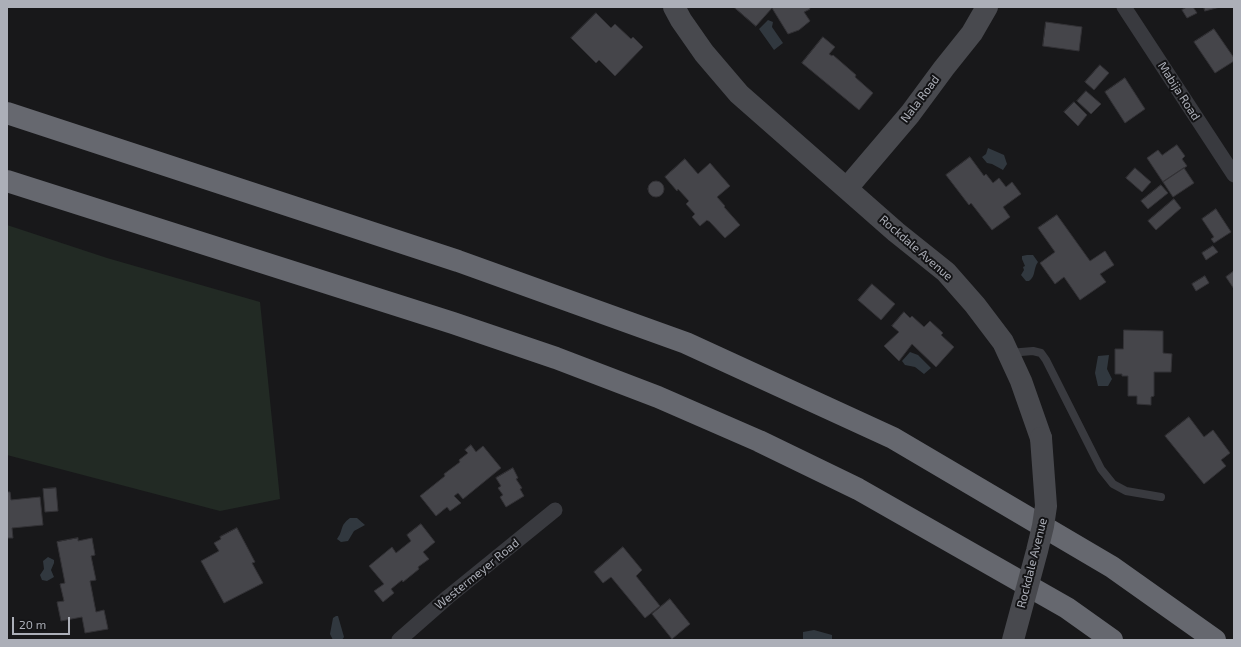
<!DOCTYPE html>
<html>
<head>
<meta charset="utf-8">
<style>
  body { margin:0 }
  #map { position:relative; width:1241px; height:647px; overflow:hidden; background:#18181a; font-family:"Exo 2",sans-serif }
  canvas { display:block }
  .frame { position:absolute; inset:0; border:8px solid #acafb8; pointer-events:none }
  .scale { position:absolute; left:12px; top:617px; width:58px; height:18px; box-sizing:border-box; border:2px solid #acafb8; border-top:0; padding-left:5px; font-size:12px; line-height:14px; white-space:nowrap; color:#acafb8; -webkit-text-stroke:3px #131315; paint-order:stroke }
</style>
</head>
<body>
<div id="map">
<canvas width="1241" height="647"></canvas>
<div class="frame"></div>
<div class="scale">20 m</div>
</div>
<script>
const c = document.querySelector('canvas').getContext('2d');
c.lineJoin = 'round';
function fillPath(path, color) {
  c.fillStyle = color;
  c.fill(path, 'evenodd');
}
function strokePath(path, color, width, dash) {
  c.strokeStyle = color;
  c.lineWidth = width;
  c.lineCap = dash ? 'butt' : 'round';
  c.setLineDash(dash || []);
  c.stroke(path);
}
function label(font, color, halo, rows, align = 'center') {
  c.font = font + ' "Exo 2",sans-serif';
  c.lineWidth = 4;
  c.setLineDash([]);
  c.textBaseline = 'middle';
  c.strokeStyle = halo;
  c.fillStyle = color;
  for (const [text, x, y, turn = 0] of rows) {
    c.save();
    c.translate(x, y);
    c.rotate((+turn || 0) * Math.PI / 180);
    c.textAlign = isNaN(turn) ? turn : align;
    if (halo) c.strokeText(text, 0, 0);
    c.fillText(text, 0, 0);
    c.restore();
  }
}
fillPath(new Path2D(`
  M7 225 107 258 260 302 280 499 220 511 7 455Z`), '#222a24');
fillPath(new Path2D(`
  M768 20 773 22 772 27 783 43 774 50 759 29Z
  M988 148 1004 155 1007 164 1003 170 992 164 987 163 982 157 986 154Z
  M1027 255H1033L1038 262C1033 269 1036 276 1029 281H1026L1021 275 1024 270 1023 267 1025 266 1022 259V256Z
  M910 352 918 355 931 368 924 374 915 367 905 365 902 361Z
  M1109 355 1107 369 1112 379 1108 386H1098L1095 373 1098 356Z
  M350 518H357L365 525 354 531 348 541 341 542 337 539C344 530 339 526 350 518Z
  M48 557 54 560V563L51 570 54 577 47 581 42 580 40 575 44 569 43 561Z
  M336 616H338L344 637 342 640H333L330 634 333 618Z
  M814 630 832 635V640H803V632Z`), '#31383f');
const building = new Path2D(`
  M734 7H809L810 9 804 12 810 21 799 30 788 34 772 8 756 26Z
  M1187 7H1193L1197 13 1187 18 1182 10Z
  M1204 7H1220L1205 11Z
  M596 13 611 28 615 24 631 39 633 37 643 47 615 76 599 60 596 63 571 38Z
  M1046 22 1082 27 1079 51 1043 46Z
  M1214 29 1234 58V61L1215 73 1194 42Z
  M823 37 835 47 829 54 832 56 833 55 856 75 855 77 873 93 859 110 802 63Z
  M1100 65 1109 73 1094 90 1085 82Z
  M1125 78 1145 109 1125 123 1105 92Z
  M1086 91 1101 104 1091 114 1077 101Z
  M1074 102 1087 115 1078 126 1064 112Z
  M1177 145 1185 156 1182 159 1187 166 1163 182 1147 158 1158 150 1162 155Z
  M970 157 984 176 986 174 993 183 999 178 1006 187 1012 182 1021 194 1003 207 1010 217 992 230 971 203 969 205 946 175Z
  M685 159 698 174 710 163 730 186 717 197 725 206 724 207 740 225 725 238 709 221H708L707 220 700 226 692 217 695 214 686 204 689 201 678 189 677 191 665 177Z
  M1135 168 1151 182 1142 192 1126 178Z
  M1184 168 1194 183 1173 197 1163 182Z
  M648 189a8 8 0 1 1 16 0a8 8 0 1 1-16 0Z
  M1161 185 1168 193 1148 209 1141 201Z
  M1174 199 1181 208 1156 230 1148 221Z
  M1216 209 1231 232 1214 243 1211 239 1214 237 1202 219Z
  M1057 215 1090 261 1105 251 1114 265 1100 274 1106 282 1080 300 1064 277 1055 284 1040 263 1055 252 1038 228Z
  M1213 246 1218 252 1206 260 1202 253Z
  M1234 271V289L1226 277Z
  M1205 276 1209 283 1196 291 1192 284Z
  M872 284 895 304 881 320 858 300Z
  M904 312 910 318 912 316 924 327 930 321 943 333 941 335 954 347 936 367 912 344 899 361 884 346 899 332 892 326Z
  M1124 330 1163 331V353L1172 354 1171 372H1154V396L1151 397V405L1137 404V396H1128V376H1122V374H1115V349H1123Z
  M1189 417 1204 437 1213 430 1230 453 1221 460 1226 466 1204 484 1165 436Z
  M471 445 476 452 483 446 501 468 463 499 458 493 454 496 461 503 450 511 447 507 436 516 420 496 445 476 444 474 460 462 459 460 468 453 465 450Z
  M513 468 518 478 516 479 522 488 520 489 524 496 506 507 500 497 503 495 498 488 501 486 496 478Z
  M56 488 58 511 45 512 43 489Z
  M7 492H10L11 500 40 497 43 525 12 528 13 538H7Z
  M421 524 435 542 423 552 429 559 418 567 419 569 403 582 402 580 391 589 394 593 383 602 374 591 384 584 369 566 392 547 396 553 411 541 407 535Z
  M237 528 255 562 252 563 263 583 224 603 201 561 219 551 214 543 221 539 220 537Z
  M78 538V541L92 538 95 555 91 556 96 580 90 581 96 612 104 610 108 629 85 633 82 617 61 621 57 602 64 601 60 584 65 583 57 542Z
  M623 547 642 570 636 576 660 606 645 618 611 577 603 583 594 572Z
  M670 599 690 624 672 639 652 614Z`);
fillPath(building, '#45454a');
strokePath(building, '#333236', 1);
strokePath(new Path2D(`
  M1009 353 1033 351 1041 353 1046 360 1101 469 1113 484 1126 491 1161 497`), '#393a3f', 8);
strokePath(new Path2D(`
  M1124 7 1234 175
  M399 640 448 597 555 510`), '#393a3f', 15);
strokePath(new Path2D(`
  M674 7 681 20 704 53 739 94 896 232 946 272 975 305 1003 342 1021 381 1041 438
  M847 188 910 114 944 68 972 33 987 7`), '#48494e', 22);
strokePath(new Path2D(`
  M7 113 458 261 686 343 893 438 1112 567 1215 640
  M7 181 453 323 556 358 658 397 759 441 858 489 1067 608 1112 640`), '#66686f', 22);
strokePath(new Path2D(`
  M1013 640 1037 551 1043 526 1046 506 1041 438`), '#48494e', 22);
label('12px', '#acafb8', '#131315', [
  ["Mabija Road",1179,91,57],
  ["Nala Road",920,99,-53],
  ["Rockdale Avenue",916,248,41],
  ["Rockdale Avenue",1032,563,-76],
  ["Westermeyer Road",477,574,-39]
]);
</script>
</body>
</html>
